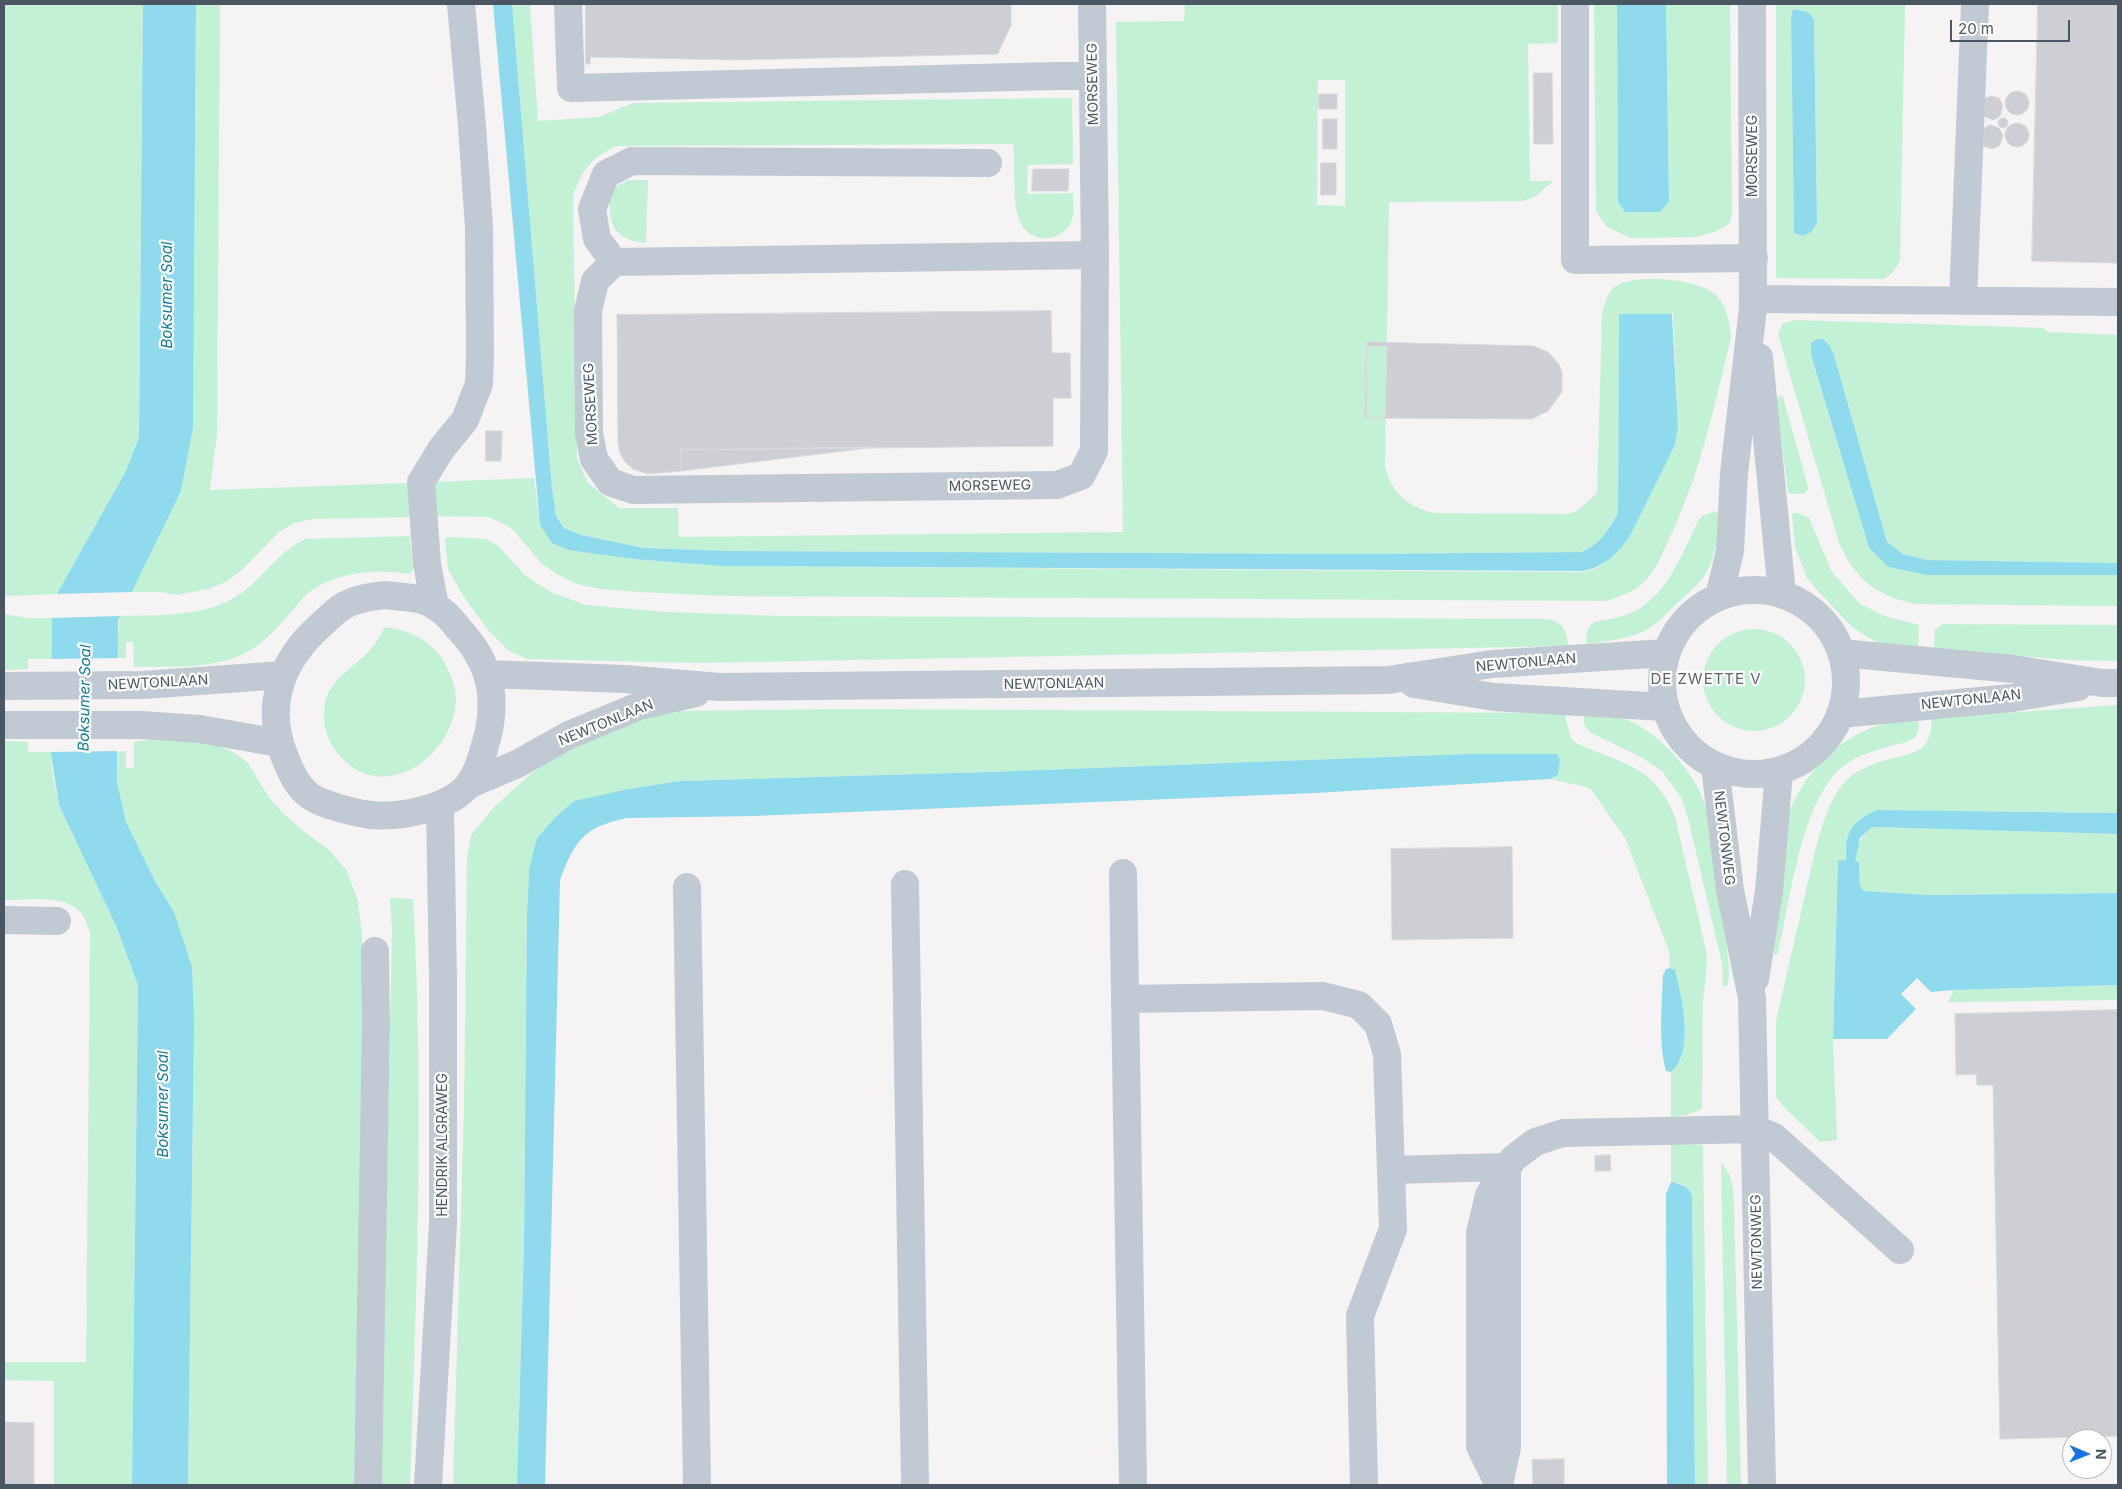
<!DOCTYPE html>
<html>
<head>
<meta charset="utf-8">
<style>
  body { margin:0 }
  #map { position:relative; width:2122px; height:1489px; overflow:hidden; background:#f5f3f3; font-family:Inter,sans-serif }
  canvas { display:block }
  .frame { position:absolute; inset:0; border:5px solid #4a5661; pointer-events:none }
  .north { position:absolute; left:2062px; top:1429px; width:50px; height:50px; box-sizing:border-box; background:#fff; border:1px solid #b7bbc0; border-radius:50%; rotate:91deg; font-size:14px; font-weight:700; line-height:20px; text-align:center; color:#4a5661 }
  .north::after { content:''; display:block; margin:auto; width:18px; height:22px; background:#1a73e8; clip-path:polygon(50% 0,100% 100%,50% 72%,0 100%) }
  .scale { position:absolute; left:1950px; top:20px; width:120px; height:22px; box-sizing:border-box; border:2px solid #4a5661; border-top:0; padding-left:6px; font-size:15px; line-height:18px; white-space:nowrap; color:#4a5661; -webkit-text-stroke:4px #fff; paint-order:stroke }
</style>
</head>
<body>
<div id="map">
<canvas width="2122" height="1489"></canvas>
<div class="frame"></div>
<div class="north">N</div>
<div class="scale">20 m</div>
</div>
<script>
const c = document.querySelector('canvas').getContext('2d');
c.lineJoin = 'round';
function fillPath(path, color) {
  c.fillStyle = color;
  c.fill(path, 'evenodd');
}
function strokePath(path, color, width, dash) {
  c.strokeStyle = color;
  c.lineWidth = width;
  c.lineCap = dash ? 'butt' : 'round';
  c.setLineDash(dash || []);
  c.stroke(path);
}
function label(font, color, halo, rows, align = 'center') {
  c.font = font + ' Inter,sans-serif';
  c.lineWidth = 4.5;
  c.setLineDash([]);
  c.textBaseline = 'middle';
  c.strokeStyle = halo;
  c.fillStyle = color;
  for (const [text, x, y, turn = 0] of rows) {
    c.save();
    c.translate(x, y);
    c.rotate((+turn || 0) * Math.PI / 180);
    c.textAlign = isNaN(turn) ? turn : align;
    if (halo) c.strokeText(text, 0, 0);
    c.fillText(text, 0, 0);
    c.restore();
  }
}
fillPath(new Path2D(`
  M4 4H143L139 437 126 471 57 594 4 596Z
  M196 4H220L217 434 210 490 408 483 410 517 313 519 295 523 280 531 244 568 228 581 208 589 177 595 161 592H130L181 491 193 428Z
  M512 4H530L538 121 599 117 633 103 1072 98 1073 164 1028 165 1027 194 1073 193C1073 201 1075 212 1072 220 1063 242 1033 245 1021 224 1011 206 1016 165 1013 144L616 146C589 160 584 168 573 195L577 458 588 483 619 508H678L679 537 1123 532 1116 22 1184 21 1185 4H1558V43L1528 44 1530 181H1553L1536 196 1523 201 1389 202 1385 465C1390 492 1408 507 1434 513L1569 514 1580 509 1597 493 1602 313C1605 305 1607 293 1613 288 1632 272 1698 278 1716 295 1727 306 1730 324 1731 338 1714 407 1700 475 1669 539 1662 554 1656 570 1644 582 1635 592 1619 596 1607 601L728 596 639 592 601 589 577 584 557 574 542 564 512 529 500 522 488 517 436 516 433 482 534 478 540 525 634 559 720 566 1542 572C1558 571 1581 575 1596 568 1609 562 1622 548 1630 536L1675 445 1678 426 1673 310 1672 314H1619L1618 513C1607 532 1602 542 1582 552L1354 554 731 551 644 548 581 535 564 528 556 516 552 488ZM1318 80H1345V206L1317 205Z
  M1594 4H1617L1618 202 1625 212H1659L1669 201 1666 4H1730L1732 214 1729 224 1715 232 1694 237 1630 238 1606 226 1596 211Z
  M1776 4H1905L1900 259C1897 268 1893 273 1884 279L1776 278ZM1793 9 1808 12 1814 19 1817 223 1803 236 1794 233 1791 17Z
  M628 180H648L646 243C611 240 607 221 611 190Z
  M1796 320 2044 328 2048 332 2118 335V563L1927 560 1903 554 1887 542 1834 355 1811 344V355L1869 548 1927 575H2118V606L1915 604C1875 595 1856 580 1839 543L1778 334 1783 323Z
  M1780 395 1783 397 1808 487V490L1804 494H1791L1788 492 1776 399Z
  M1713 512 1718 513C1718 535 1717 560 1702 579 1694 589 1683 597 1674 606 1665 615 1656 625 1645 631 1628 639 1607 641 1589 644L1586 642C1586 636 1587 629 1592 624 1597 620 1604 621 1610 619 1621 617 1633 613 1642 607 1671 586 1683 552 1698 521L1702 516Z
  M1792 513H1799L1809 518 1832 572 1859 603 1884 616 1919 625 1918 646 1916 648 1883 645 1866 636 1851 626 1817 590 1807 578 1795 547Z
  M410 536 413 570 410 574C375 569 336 571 307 594 302 598 297 606 292 611 279 626 264 643 247 652 214 670 170 666 134 667L133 642H126V658H117L119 616C162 615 215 618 249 587 268 570 282 550 305 539Z
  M449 537 486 539 498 546 525 575 538 584 553 593 586 605 665 612 782 616 1546 619C1562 621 1567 630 1568 646L699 663 527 659 509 651 488 630 462 594 448 569 445 539Z
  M4 614 28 618H52V659H28V669L4 670Z
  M1943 624 2118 625V661L2068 660 1934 649 1935 629Z
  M385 627C410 630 431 640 444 662 450 673 456 685 456 698 456 754 385 807 340 756 325 740 320 718 327 696 335 676 354 667 368 652 375 645 380 636 385 627Z
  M1703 680a51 51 0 1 1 102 0a51 51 0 1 1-102 0Z
  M2118 705V813L1877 810 1845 848 1846 861H1838L1833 1039 1837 1140 1820 1142 1785 1108 1776 1097V1021L1816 847C1823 823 1830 795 1849 778 1859 769 1874 763 1887 760 1915 752 1930 754 1932 719L1934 718Z
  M846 709 1561 713 1565 715 1570 736 1576 743C1621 764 1655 765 1675 817L1707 954 1706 975 1703 1001 1702 1109 1686 1115 1671 1117V1072C1695 1052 1682 997 1675 971L1670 968 1669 951 1625 838 1590 788 1550 779 1558 775 1466 754 987 772 680 781 574 801 537 838 529 869 527 915 524 1243 517 1485H453L464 1108 467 859 471 835 495 806 541 765 589 739 641 719 680 711Z
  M1584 715C1598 715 1611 715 1625 719 1656 730 1692 769 1703 799 1714 828 1716 876 1721 907 1723 924 1733 973 1727 986H1723L1722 963 1688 818 1681 797 1662 771 1641 757 1591 733 1584 725Z
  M1916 720 1919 723C1919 728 1918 734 1915 737 1909 743 1901 743 1894 745 1873 751 1847 758 1833 776 1799 818 1790 900 1778 953L1775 955 1773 952 1789 813C1803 775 1838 738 1877 726 1889 722 1903 722 1916 720Z
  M155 739 187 740 220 746 235 753 248 763 270 799 285 815 303 831 328 849 347 871 358 901 362 936 364 1021 356 1485H188L194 1024 174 912 155 881 126 822 117 782 118 752 126 751V768H134V742Z
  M4 741 28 742V752H51L52 770 59 805 117 928 138 984 132 1485H54V1381L4 1380V1362H86L90 932C87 926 86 919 82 914 65 893 28 900 4 900Z
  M1872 827 2118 834V893L1929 895 1864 891 1860 886 1859 862 1855 861C1857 845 1860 838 1872 827Z
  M390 898 413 899C424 1094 417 1290 410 1485H381L392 929Z
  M2118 985V1000L1948 1002 1954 990Z
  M1691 1143 1703 1146 1708 1485H1695L1692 1196 1683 1184 1671 1182V1144Z
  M1721 1163C1733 1175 1733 1187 1734 1203L1741 1485H1727Z`), '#c3f1d5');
fillPath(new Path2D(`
  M143 4H196L193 428 181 491 118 620 117 782 126 822 155 881 174 912 192 967 194 1024 188 1485H132L138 985 117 928 59 805 51 754 52 619 58 592 126 471 139 437Z
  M493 4H512L552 488 556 516 564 528 581 535 644 548 731 551 1354 554 1582 552C1602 542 1607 532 1618 513L1619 314H1672L1678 426 1675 445 1630 536C1617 555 1604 567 1582 571L720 566 634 559 569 550 552 543 540 525Z
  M1617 4H1666L1669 201 1660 212H1625L1618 202Z
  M1793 9 1808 12 1814 19 1817 223 1811 232 1803 236 1794 233 1791 17Z
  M1817 339H1823L1829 345 1834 355 1887 542 1903 554 1927 560 2118 563V575H1927L1889 567 1869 548 1811 355V343Z
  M1466 754H1557L1560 760 1558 775 1550 779 1315 793 753 816 627 818C584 827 575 840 560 880L545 1485H517L524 1243 527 915 529 869 537 838 556 817 574 801 624 790 680 781 987 772Z
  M1877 810 2118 813V834L1872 827 1860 838 1855 861 1859 862 1860 886 1864 891 1929 895 2118 893V985L1954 990 1931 992 1917 978 1901 994 1916 1009 1887 1039H1833L1838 861 1846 860C1845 832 1851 822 1877 810Z
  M1670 968 1675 970C1682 997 1695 1052 1671 1072L1666 1071C1658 1041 1662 1005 1663 975L1666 969Z
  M1671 1182C1681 1184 1688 1185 1692 1196L1695 1485H1667L1666 1194Z`), '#90daee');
fillPath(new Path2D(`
  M133 592 122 616 50 618 54 594Z
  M120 658 121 751 49 752V659Z`), '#f5f3f3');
const building = new Path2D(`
  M586 4H1011V25L998 54 736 60 590 57V64H586Z
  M2038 4H2118V263L2032 261Z
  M1534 73H1552L1553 144H1534Z
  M2005 103a12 12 0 1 1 24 0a12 12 0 1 1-24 0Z
  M1319 94H1337V109H1319Z
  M1991 96 1999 98 2003 105 2000 116 1994 120 1983 116 1984 99Z
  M1998 123a5 5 0 1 1 10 0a5 5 0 1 1-10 0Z
  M1323 119H1337V149H1323Z
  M2005 135a12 12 0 1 1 24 0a12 12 0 1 1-24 0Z
  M1991 125 1999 128 2003 135 2000 145 1993 149 1983 146 1984 128Z
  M1321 163H1336V195H1321Z
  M1033 169H1069L1068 191H1032Z
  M1051 311 1052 353H1070L1071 398H1053V446L681 450V471L648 474 633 469 625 462 620 453 618 443 617 315Z
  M1367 342 1533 346 1548 352 1559 364 1562 373V392L1548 411 1532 419 1367 418Z
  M1367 346H1387L1385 418H1365Z
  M486 431H502L501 461H486Z
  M876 447 681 471V450Z
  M1512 847 1513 938 1392 940 1391 849Z
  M2118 1010V1436L2000 1439 1993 1085H1977L1976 1074 1956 1075 1955 1014Z
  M1610 1155 1611 1171H1595V1156Z
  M4 1422 34 1423V1485H4Z
  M1564 1459V1485H1533L1532 1460Z`);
fillPath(building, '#cdcfd5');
strokePath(building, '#d7d9de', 1);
strokePath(new Path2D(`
  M568 4 571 88 1056 76H1093
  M1092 4 1095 255 1094 451 1081 476 1057 485 633 490 610 482 594 459 589 433 588 311 595 281 614 262 1095 255
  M1575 4V260L1754 258
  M614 262 597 239 592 209 606 174 632 161 988 163
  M1753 299 2118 302
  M1963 300 1975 4
  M1759 357 1782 594
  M1662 682a92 92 0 1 1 184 0a92 92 0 1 1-184 0Z
  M385 595C402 597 423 597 436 607 445 612 452 620 458 628 493 665 499 702 484 749 481 760 476 775 469 784 451 808 400 818 371 815 356 813 322 805 310 796 297 787 290 770 284 755 264 704 282 659 322 624 329 618 337 609 345 605 358 598 371 597 385 595Z
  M1719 597 1730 551 1734 473 1753 308 1752 4
  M435 606 427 564 421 482 442 448 465 420 479 384 480 354 479 228 472 126 461 4
  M1841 653 2013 669 2102 683H2118
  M488 674 625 679 720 687 1388 680 1492 664 1666 653
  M1414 684 1494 697 1665 707
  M4 686 143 685 283 675
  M1840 714 2012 698 2078 687
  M4 725H141L200 729 279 743
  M1715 767 1730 890 1752 998 1762 1485
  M470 784 517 764 569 735 639 706 696 693
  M1123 873 1133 1485
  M905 884 915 1485
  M687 887 697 1485
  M4 920 57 921
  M1755 979 1769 891 1779 772
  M1125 999 1323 996 1359 1005 1378 1024 1387 1054 1393 1229 1360 1316 1364 1485
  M1391 1170 1507 1167
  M368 1485 376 1023 375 951
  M428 1485 443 1224V981L440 805
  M1499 1485 1480 1446V1233L1489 1195 1513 1159 1535 1142 1563 1133 1755 1129 1774 1137 1900 1250
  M1499 1485 1507 1447V1167`), '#c1cad2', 28);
label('14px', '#4a5661', '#fff', [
  ["MORSEWEG",1093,84,-91],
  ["MORSEWEG",1753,156,-90],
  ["MORSEWEG",591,404,-93],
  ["MORSEWEG",990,486,-1],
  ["NEWTONLAAN",1526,663,-5],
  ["NEWTONLAAN",158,683,-3],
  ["NEWTONLAAN",1054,684,-1],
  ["NEWTONLAAN",1971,700,-6],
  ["NEWTONLAAN",606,723,-22],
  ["NEWTONWEG",1724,838,83],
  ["HENDRIK ALGRAWEG",443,1145,-90],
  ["NEWTONWEG",1757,1242,-91]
]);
label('italic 15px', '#0c7c9b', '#fff', [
  ["Boksumer Soal",167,295,-90],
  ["Boksumer Soal",85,698,-89],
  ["Boksumer Soal",163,1104,-90]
]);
c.letterSpacing = '1px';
label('15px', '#5f6368', '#fff', [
  ["DE ZWETTE V",1706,679]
]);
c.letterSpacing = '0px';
</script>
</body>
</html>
